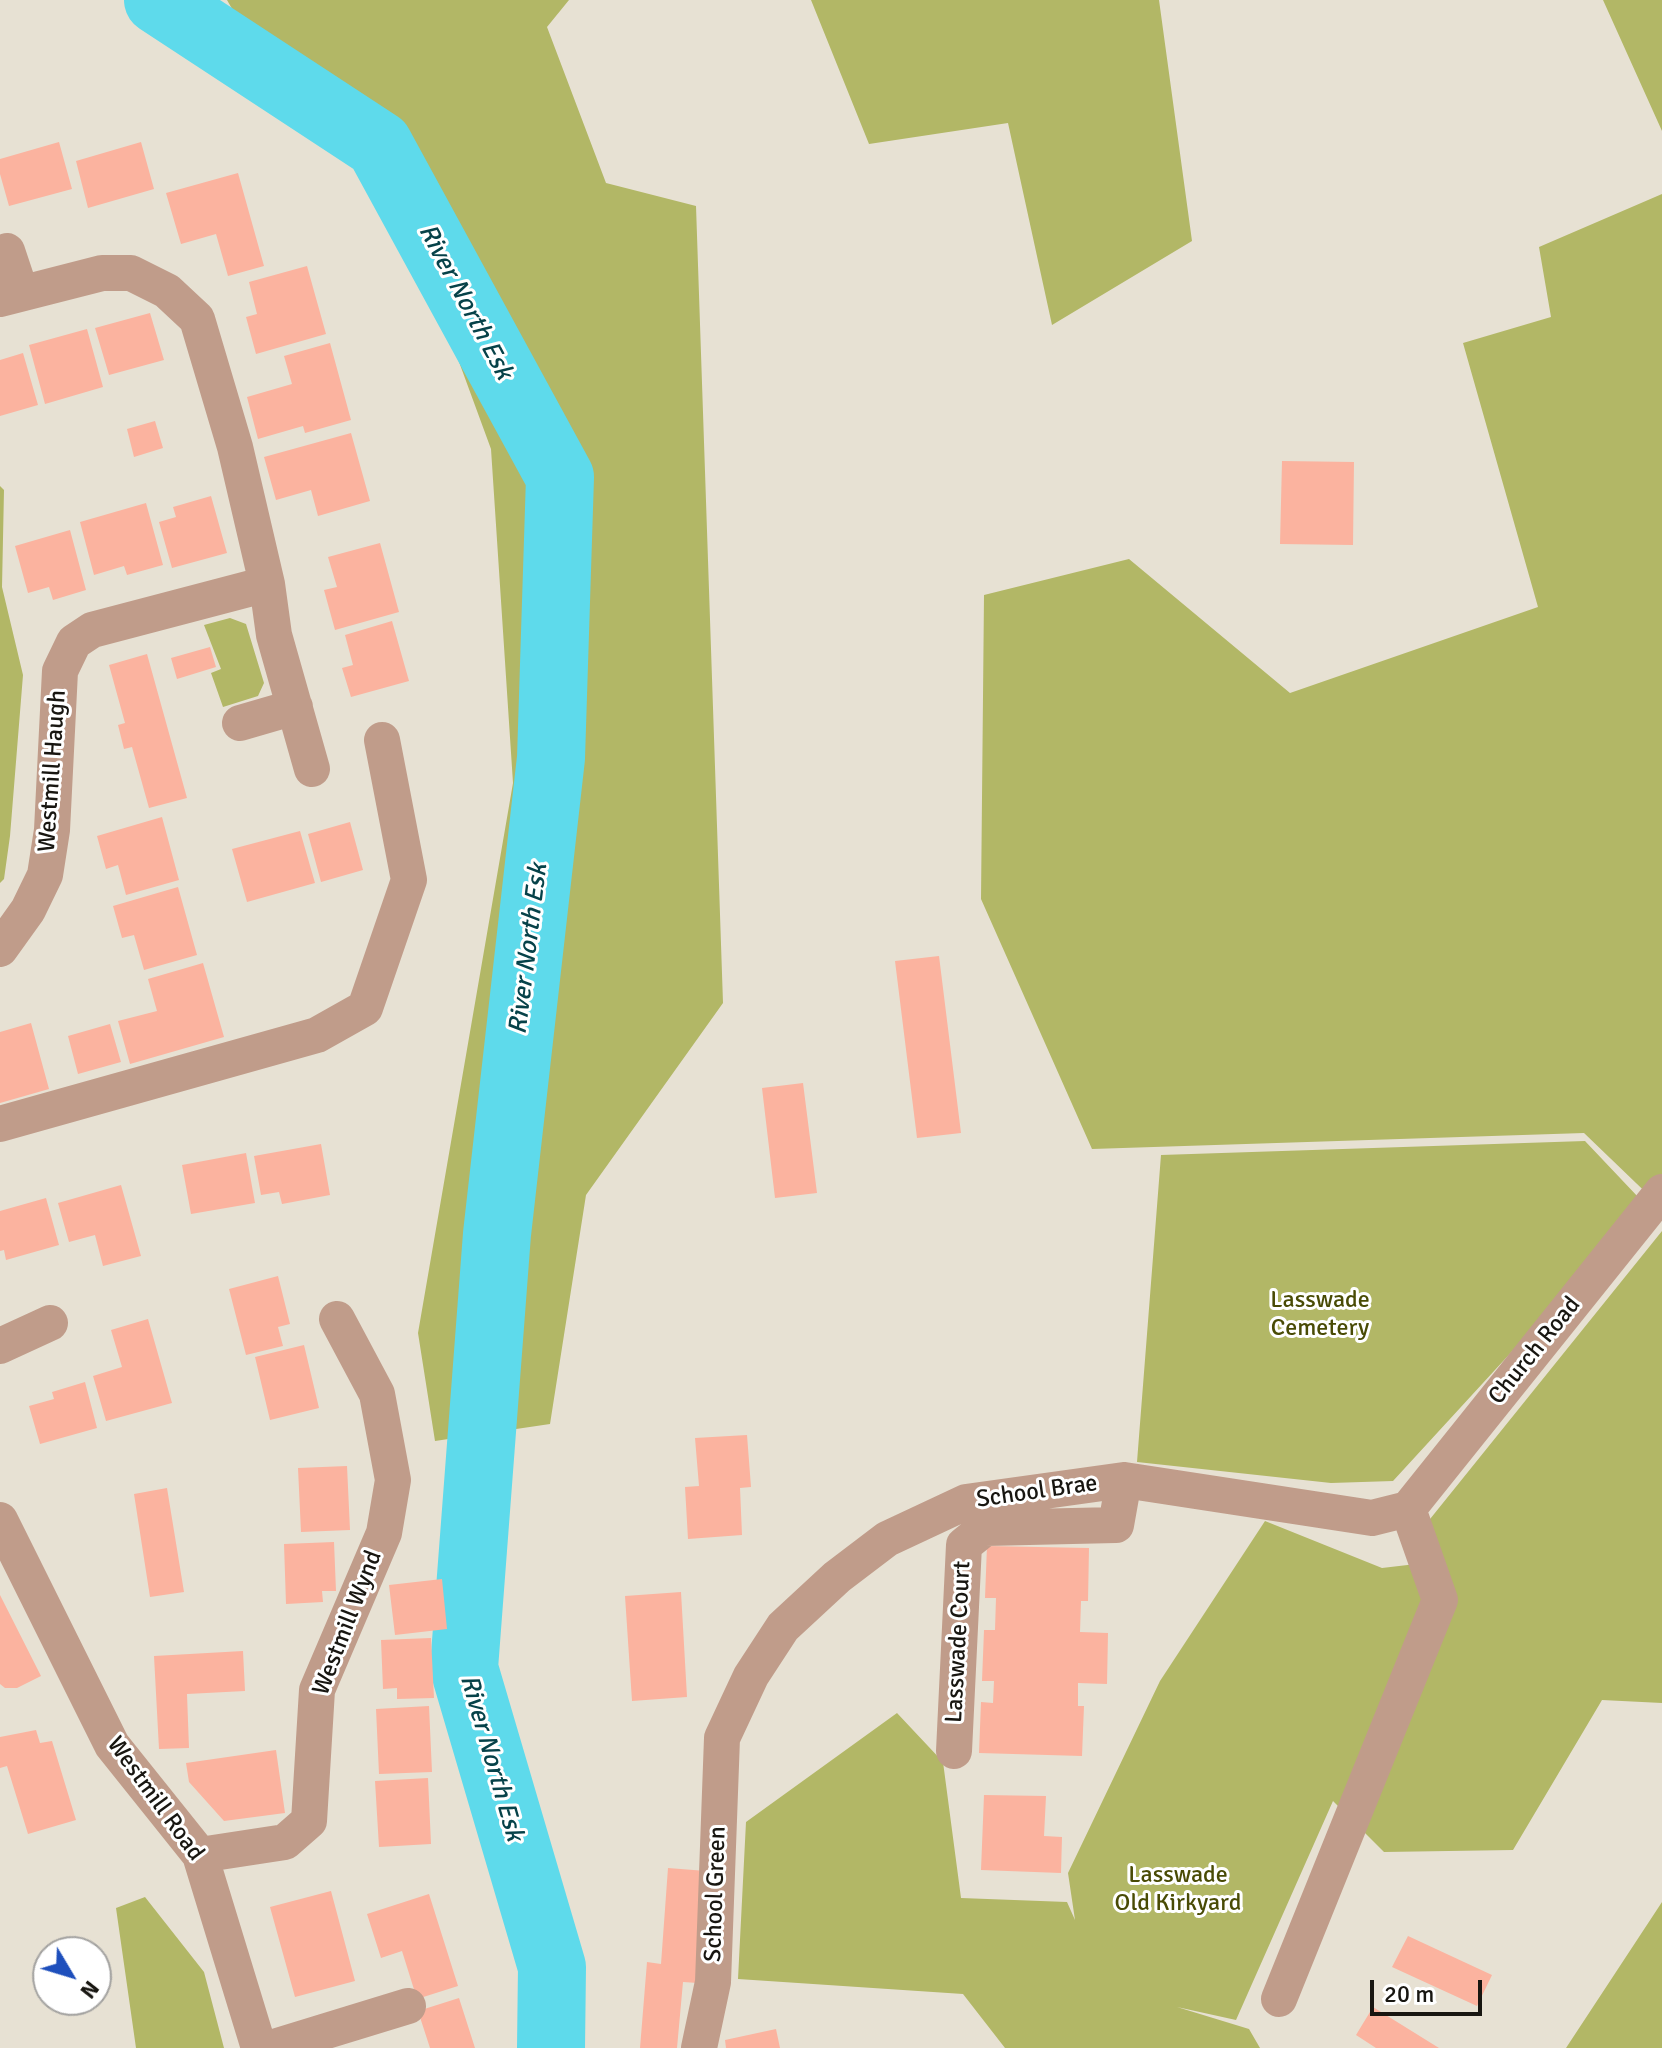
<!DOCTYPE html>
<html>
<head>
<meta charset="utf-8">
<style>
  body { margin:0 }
  #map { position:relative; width:1662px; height:2048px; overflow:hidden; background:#e7e1d3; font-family:Signika,sans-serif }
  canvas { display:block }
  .north { position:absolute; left:32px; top:1936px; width:80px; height:80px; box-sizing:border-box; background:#fff; border:2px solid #a3a2a0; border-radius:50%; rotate:128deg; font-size:22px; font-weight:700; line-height:32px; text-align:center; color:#181611 }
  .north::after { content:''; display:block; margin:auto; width:28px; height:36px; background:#1e4fbc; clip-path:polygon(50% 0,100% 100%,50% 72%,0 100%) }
  .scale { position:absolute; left:1370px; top:1980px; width:112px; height:36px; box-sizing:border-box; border:4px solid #181611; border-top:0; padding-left:10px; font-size:24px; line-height:28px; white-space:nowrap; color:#181611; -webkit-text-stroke:6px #fff; paint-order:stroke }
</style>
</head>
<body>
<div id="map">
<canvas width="1662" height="2048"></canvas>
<div class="north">N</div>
<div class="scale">20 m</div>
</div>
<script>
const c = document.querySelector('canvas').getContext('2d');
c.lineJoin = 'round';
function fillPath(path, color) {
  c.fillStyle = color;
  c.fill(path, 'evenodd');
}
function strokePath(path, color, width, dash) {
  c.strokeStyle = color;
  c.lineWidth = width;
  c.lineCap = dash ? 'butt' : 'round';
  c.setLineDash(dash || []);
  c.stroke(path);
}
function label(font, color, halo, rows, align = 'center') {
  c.font = font + ' Signika,sans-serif';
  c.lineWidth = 6;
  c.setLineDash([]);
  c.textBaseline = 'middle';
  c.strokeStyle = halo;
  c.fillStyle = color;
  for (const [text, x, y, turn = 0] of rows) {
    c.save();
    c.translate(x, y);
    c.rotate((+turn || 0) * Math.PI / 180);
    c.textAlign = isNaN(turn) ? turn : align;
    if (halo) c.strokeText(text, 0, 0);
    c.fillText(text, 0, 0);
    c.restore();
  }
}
fillPath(new Path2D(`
  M227 0H569L547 27 606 183 696 206 723 1003 586 1195 550 1424 435 1441 418 1333 513 783 491 449 361 95 243 28Z
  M811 0H1159L1192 241 1052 325 1008 123 869 144Z
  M1603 0H1662V131Z
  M1662 194V1208L1584 1133 1092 1149 981 899 984 595 1129 559 1290 693 1538 607 1463 343 1551 317 1539 247Z
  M0 486 4 490 2 587 23 675 10 836 4 879 0 883Z
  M230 618 246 624 264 683 258 696 223 707 211 673 221 669 204 625Z
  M1585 1141 1639 1198 1584 1273 1393 1481 1331 1483 1137 1462 1161 1155Z
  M1662 1231V1703L1602 1700 1513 1850 1384 1852 1333 1801 1236 2020 1177 2007 1249 2029 1260 2048H1005L963 1994 738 1979 746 1822 897 1713 943 1762 961 1898 1067 1902 1075 1920 1068 1873 1160 1681 1265 1521 1382 1568 1416 1564 1422 1529Z
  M145 1897 204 1972 224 2048H136L116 1908Z
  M1662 1902V2048H1566Z`), '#b2b766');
strokePath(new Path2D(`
  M158 0 379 145 560 477 551 758 497 1234 464 1668 552 1967 551 2048`), '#5edaeb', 68);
fillPath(new Path2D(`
  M59 142 72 189 9 206 0 174V159Z
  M141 142 154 189 88 208 76 161Z
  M238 173 264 266 228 276 216 234 181 244 166 193Z
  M307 266 326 334 256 354 246 317 257 314 249 282Z
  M150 313 164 360 109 375 95 328Z
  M87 329 103 387 45 404 29 345Z
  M330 343 351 420 305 433 303 426 258 439 247 397 292 384 284 356Z
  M23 353 38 405 0 416V360Z
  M155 421 163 448 134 457 127 429Z
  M351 433 370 501 318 516 311 490 276 500 264 457Z
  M1282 461 1354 462 1353 545 1280 544Z
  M211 496 227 553 172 568 159 522 176 517 173 507Z
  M146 503 163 565 127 575 124 566 94 575 80 522Z
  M70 530 86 590 53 600 49 587 28 593 15 546Z
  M380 543 399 612 335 630 324 590 337 587 328 557Z
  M392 621 409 681 351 697 342 668 353 665 345 635Z
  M210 647 216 667 177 679 171 658Z
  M147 654 187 798 149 808 132 747 124 749 118 725 125 723 109 665Z
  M162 817 179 880 126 895 118 865 106 869 97 836Z
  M350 822 363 870 321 882 308 834Z
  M300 831 315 883 247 902 232 849Z
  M178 887 197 955 144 970 134 935 122 938 113 906Z
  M939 956 961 1133 917 1138 895 961Z
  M203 963 224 1037 130 1064 118 1021 157 1011 148 979Z
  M31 1023 49 1089 0 1103V1032Z
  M110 1024 121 1062 78 1074 68 1036Z
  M803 1083 817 1193 775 1198 762 1088Z
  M321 1144 330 1195 282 1204 279 1192 261 1195 254 1156Z
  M246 1153 255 1203 191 1214 182 1165Z
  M121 1185 141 1256 103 1266 95 1235 69 1242 58 1203Z
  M46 1198 59 1245 6 1260 4 1250 0 1251V1211Z
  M278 1276 290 1324 278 1327 283 1346 246 1355 229 1289Z
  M148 1319 172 1403 106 1421 93 1376 122 1367 111 1330Z
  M304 1345 319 1408 270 1420 255 1357Z
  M85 1382 97 1428 40 1444 29 1406 54 1399 52 1392Z
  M747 1435 751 1487 740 1488 742 1535 688 1539 685 1487 699 1486 695 1438Z
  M347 1466 350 1530 301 1532 298 1468Z
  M167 1488 184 1592 150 1597 134 1494Z
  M334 1542 336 1591H322L323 1602 286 1604 284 1544Z
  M987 1546 1089 1548 1088 1601H1081L1080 1632 1108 1633 1107 1684 1078 1683V1706H1084L1082 1756 979 1753 981 1702 993 1703 994 1681H982L984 1630H995L996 1598H985Z
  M442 1579 447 1629 395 1635 389 1585Z
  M681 1592 687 1697 632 1701 625 1596Z
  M0 1595 41 1676 17 1688H5L0 1684Z
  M431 1638 434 1698 397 1699V1688L383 1689 381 1640Z
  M243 1651 245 1691 187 1694 189 1748 159 1749 154 1656Z
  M429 1706 432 1772 379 1774 376 1709Z
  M36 1730 40 1743 52 1741 76 1820 28 1834 7 1766 0 1768V1737Z
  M276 1750 285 1813 224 1821 189 1782 186 1763Z
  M428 1778 431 1844 379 1847 375 1781Z
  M984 1795 1046 1796 1044 1836 1062 1837 1061 1873 981 1870Z
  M668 1868 706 1871 698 1983 683 1982 677 2048H640L647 1962 661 1964Z
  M331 1891 355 1981 295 1997 270 1907Z
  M429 1894 458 1986 417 1999 402 1951 381 1958 367 1914Z
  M1408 1936 1492 1975 1477 2006 1392 1967Z
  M459 1998 475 2048H430L418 2011Z
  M1373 2007 1439 2048H1376L1356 2035Z
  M776 2029 780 2048H726L725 2040Z`), '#fbb39f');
strokePath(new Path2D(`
  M7 251 21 293
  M0 299 102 273H131L167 291 197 319 235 447 267 584 274 635 312 769
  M240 723 295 707
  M0 949 28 910 45 875 52 830 60 671 74 642 92 630 267 584
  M0 1124 317 1035 365 1008 409 880 382 740
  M0 1346 50 1323
  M1408 1509 1662 1192
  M0 1520 112 1745 200 1855 259 2048
  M954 1751 964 1545 985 1528 1116 1525 1124 1480
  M200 1855 285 1842 309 1821 317 1690 384 1533 393 1480 377 1394 337 1319
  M1279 1999 1440 1600 1408 1509
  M271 2048 408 2006
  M699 2048 713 1982 722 1738 751 1676 783 1627 837 1577 887 1539 966 1502 1124 1480 1372 1518 1408 1509`), '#c09c8a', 36);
label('24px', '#181611', '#fff', [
  ["Westmill Haugh",53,771,-86],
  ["Church Road",1535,1351,-51],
  ["School Brae",1037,1492,-8],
  ["Westmill Wynd",348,1623,-69],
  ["Lasswade Court",959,1642,-87],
  ["Westmill Road",155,1799,54],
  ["School Green",716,1894,-88]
]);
label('24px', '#494b05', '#fff', [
  ["Lasswade",1320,1301],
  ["Cemetery",1320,1329],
  ["Lasswade",1178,1876],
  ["Old Kirkyard",1178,1904]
]);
label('italic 26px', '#064249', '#fff', [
  ["River North Esk",465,302,62],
  ["River North Esk",529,949,-83],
  ["River North Esk",491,1758,74]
]);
</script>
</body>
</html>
